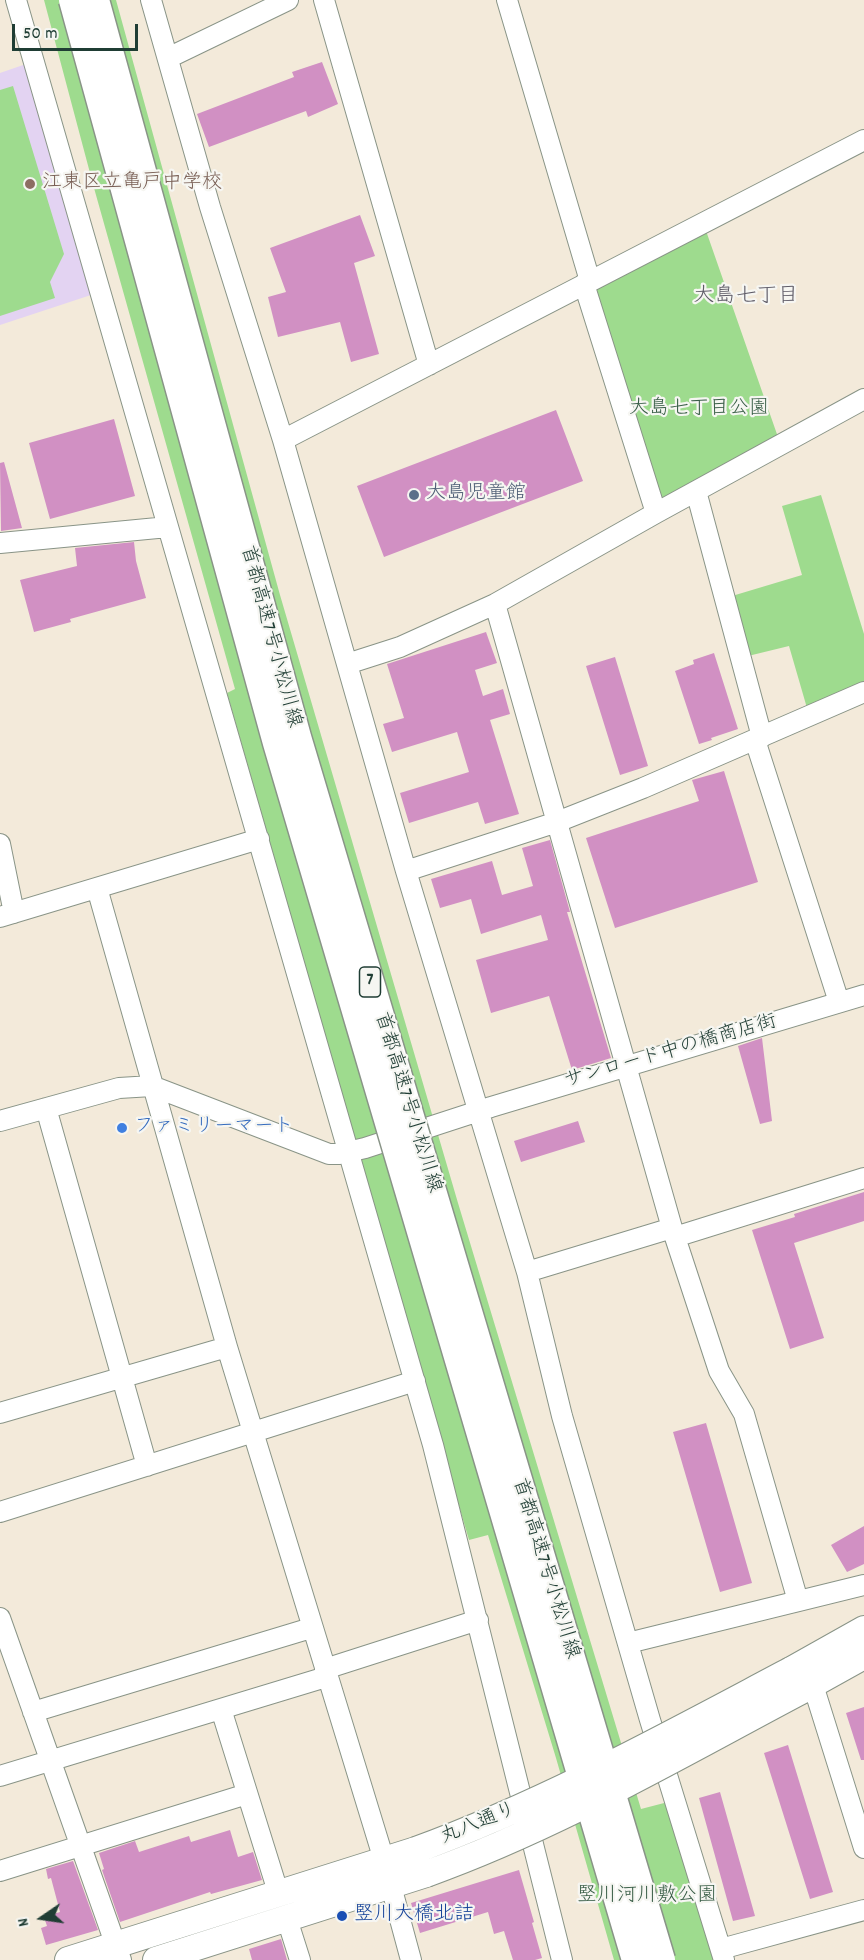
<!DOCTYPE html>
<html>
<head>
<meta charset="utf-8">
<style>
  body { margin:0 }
  #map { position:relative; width:864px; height:1960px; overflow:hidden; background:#f3eada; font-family:Dekko,sans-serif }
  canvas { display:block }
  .north { position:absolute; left:12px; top:1888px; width:60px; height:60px; -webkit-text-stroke:4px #f6f6f2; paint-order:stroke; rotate:257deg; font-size:16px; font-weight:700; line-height:24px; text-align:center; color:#1f3d34 }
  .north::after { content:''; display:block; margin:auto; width:21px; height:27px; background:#1f3d34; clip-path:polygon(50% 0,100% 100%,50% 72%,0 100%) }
  .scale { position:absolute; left:12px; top:24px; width:126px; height:27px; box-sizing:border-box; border:3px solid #1f3d34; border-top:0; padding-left:8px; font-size:18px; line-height:21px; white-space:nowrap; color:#1f3d34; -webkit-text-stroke:4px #f6f6f2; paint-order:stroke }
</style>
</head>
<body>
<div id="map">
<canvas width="864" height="1960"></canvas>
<div class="north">N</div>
<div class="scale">50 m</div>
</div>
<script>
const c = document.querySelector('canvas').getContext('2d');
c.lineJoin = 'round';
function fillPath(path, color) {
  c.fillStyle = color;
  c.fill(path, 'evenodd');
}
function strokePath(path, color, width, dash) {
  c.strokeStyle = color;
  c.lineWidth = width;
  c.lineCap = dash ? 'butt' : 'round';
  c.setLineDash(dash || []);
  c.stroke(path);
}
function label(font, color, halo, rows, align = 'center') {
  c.font = font + ' Dekko,"Klee One",sans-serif';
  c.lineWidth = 4.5;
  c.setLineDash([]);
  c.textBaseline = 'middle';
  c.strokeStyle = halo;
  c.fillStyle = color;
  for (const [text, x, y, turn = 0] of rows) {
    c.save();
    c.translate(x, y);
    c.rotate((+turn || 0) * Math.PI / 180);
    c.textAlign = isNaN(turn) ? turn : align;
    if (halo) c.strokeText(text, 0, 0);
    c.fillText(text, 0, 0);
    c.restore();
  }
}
fillPath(new Path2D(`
  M26 64 91 295 0 325V73Z`), '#e3d3f2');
fillPath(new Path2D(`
  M44 0H116L280 595 458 1203 641 1809 668 1802 717 1960H614L556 1758 488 1535 469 1540 394 1283 396 1282 227 693 235 689 94 188Z
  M13 86 64 254 50 282 55 298 0 316V90Z
  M704 225 779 440 657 502 594 282Z
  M821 495 864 634V683L807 708 789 646 748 656 732 596 802 575 782 506Z`), '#9edb8e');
fillPath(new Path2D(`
  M322 62 338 104 308 117 306 111 209 147 197 114 294 77 292 72Z
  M360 215 375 256 354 263 379 354 351 362 340 322 278 337 268 297 286 292 270 248Z
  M556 410 583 481 384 557 357 486Z
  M114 419 135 496 50 519 29 443Z
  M4 462 22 528 1 531 0 463Z
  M134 542 136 561 146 598 70 619 71 622 34 632 20 580 77 566 75 548Z
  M486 632 497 663 475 670 483 696 503 689 510 714 490 720 519 814 485 824 478 802 409 823 400 793 469 772 457 732 392 752 383 724 404 718 387 664Z
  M714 653 738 729 711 738 712 740 699 744 675 671 694 664 693 660Z
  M615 657 648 766 620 775 586 666Z
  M724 771 758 882 615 928 586 838 699 801 692 780Z
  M550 840 570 912H567L611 1058 572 1070 549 996 491 1013 476 960 548 940 541 915 481 934 471 899 440 908 431 879 492 861 502 895 533 886 522 848Z
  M762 1038 772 1121 760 1124 738 1046Z
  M578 1121 585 1142 521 1162 514 1141Z
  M864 1192V1221L794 1243 824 1338 790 1349 752 1230 795 1217 794 1214Z
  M706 1423 752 1583 720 1592 673 1432Z
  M864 1526V1564L847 1572 831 1545Z
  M864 1707V1760H861L846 1713Z
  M788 1745 833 1892 810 1899 764 1753Z
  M720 1792 755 1916 733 1921 699 1798Z
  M230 1830 238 1857 253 1852 262 1880 211 1894 210 1892 120 1922 102 1870 104 1869 99 1853 135 1841 139 1852 189 1836 191 1842Z
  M73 1861 98 1930 46 1945 41 1928 47 1926 44 1917 60 1912 51 1878 48 1879 46 1869Z
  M519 1870 534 1922 532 1923 542 1958 535 1960H513L504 1931 494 1934 488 1912 420 1933 411 1903Z
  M281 1939 287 1960H252L249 1949Z`), '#d190c3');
const minor = new Path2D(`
  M16 0 433 1445 562 1960
  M151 0 210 207 283 440 406 871 527 1272 562 1416 650 1720 724 1960
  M324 0 429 365
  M507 0 590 281
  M168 58 288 0
  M584 284 656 513
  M283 440 864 140
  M696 491 762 737
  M0 543 168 527
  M495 604 672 1228 719 1371 744 1414 798 1601
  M347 664 400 647 495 604 656 513 864 399
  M755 740 839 1002
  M0 844 14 913
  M406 871 557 822 643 788 864 692
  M97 888 227 1347 384 1860 411 1960
  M0 917 259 839
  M46 1108 147 1466
  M0 1121 119 1088 152 1086 329 1154H339L365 1148 491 1107 864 995
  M675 1237 864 1178
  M527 1272 672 1228
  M0 1413 227 1347
  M0 1512 415 1381
  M0 1618 121 1960
  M628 1643 864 1585
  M325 1669 478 1620
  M813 1685 864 1848
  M221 1709 279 1895
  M33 1712 311 1628
  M0 1776 326 1677
  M0 1871 247 1794
  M287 1919 300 1960
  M721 1949 864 1910`);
const major = new Path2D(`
  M791 1670 864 1629
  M801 1691 864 1656
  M68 1960 416 1850
  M156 1960 426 1874`);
strokePath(minor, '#899487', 22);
strokePath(major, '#899487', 28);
strokePath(minor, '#fff', 20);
strokePath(major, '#fff', 26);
const majorBridge = new Path2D(`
  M416 1850C547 1802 668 1735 791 1670
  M426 1874C557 1827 678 1756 801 1691`);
const highwayBridge = new Path2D(`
  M73 0 277 743 636 1960
  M95 0 297 737 661 1960`);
strokePath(majorBridge, '#899487', 28, []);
strokePath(highwayBridge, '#899487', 31, []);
strokePath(majorBridge, '#fff', 26);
strokePath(highwayBridge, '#fff', 28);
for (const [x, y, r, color] of [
  [30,184,6,"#8d6e63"],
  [414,495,6,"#5c6f8a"],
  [122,1128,6,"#3f7fe0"],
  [342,1916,6,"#1a4fb4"]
]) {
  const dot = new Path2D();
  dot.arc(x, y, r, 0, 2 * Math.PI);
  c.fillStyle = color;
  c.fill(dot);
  strokePath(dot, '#f6f6f2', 2);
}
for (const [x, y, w] of [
  [370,982,21]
]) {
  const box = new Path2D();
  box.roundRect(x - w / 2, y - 15, w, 30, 4.5);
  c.fillStyle = '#f6f6f2';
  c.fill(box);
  strokePath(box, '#1f3d34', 1.5);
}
label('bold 18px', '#1f3d34', null, [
  ["7",370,982]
]);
label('20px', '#785e54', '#f6f6f2', [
  ["江東区立亀戸中学校",42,184]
], 'left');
label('20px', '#385d46', '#f6f6f2', [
  ["大島七丁目公園",699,410],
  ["竪川河川敷公園",647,1897]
]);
label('20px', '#4e5e75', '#f6f6f2', [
  ["大島児童館",426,495]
], 'left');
label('20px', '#1f3d34', '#f6f6f2', [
  ["首都高速7号小松川線",269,637,75],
  ["サンロード中の橋商店街",671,1053,-16],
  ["首都高速7号小松川線",406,1103,73],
  ["首都高速7号小松川線",544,1569,73],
  ["丸八通り",479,1825,-22]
]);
label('20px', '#366cbe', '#f6f6f2', [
  ["ファミリーマート",134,1128]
], 'left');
label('20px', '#164399', '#f6f6f2', [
  ["竪川大橋北詰",354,1916]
], 'left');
label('21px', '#5d5a66', '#f6f6f2', [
  ["大島七丁目",746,298]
]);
</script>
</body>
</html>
